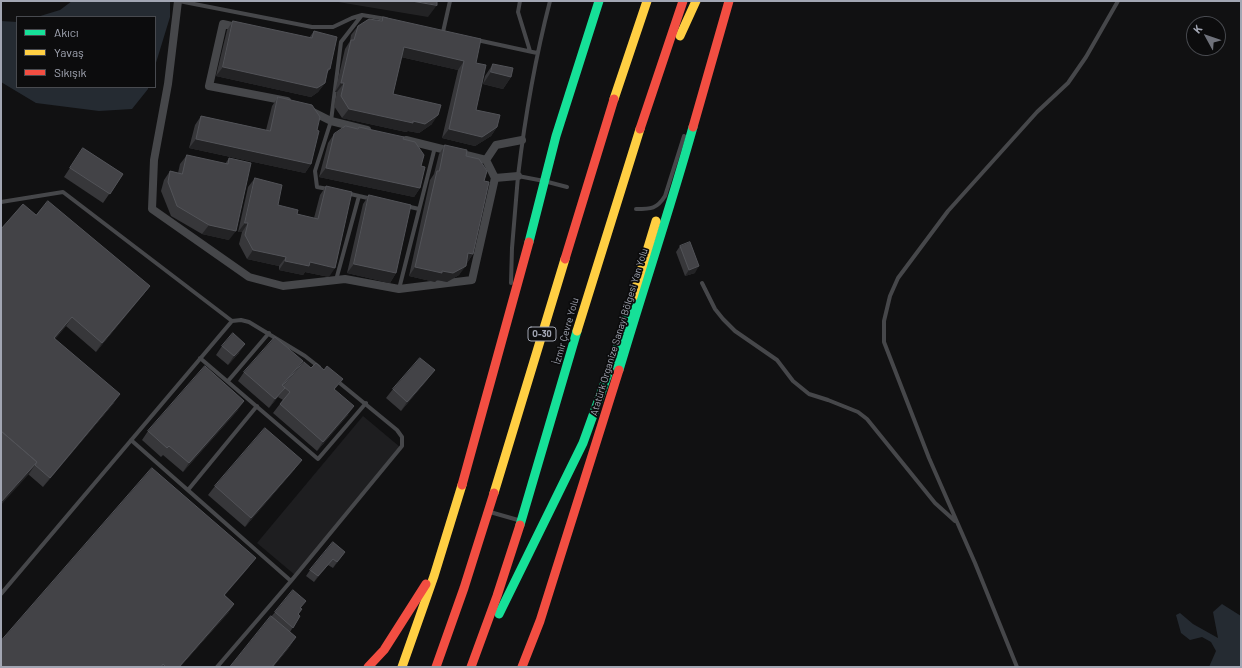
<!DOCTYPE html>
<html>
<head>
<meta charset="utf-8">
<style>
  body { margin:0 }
  #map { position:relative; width:1242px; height:668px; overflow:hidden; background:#111112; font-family:Barlow,sans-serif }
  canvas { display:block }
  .frame { position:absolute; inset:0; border:2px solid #a2a6b3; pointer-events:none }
  .legend { position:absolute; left:16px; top:16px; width:140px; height:72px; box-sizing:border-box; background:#0c0c0d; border:1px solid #484a4f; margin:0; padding:5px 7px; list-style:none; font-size:12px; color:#a2a6b3 }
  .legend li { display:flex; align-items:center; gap:8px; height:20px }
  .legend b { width:20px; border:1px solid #484a4f }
  .north { position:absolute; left:1186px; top:16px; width:40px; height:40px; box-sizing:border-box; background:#0c0c0d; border:1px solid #484a4f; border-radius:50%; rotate:310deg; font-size:11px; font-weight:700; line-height:16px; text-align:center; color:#a2a6b3 }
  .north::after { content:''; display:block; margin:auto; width:14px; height:18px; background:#6f727b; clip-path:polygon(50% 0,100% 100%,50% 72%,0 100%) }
</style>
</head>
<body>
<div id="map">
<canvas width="1242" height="668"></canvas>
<div class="frame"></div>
<ul class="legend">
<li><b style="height:5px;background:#16e098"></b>Akıcı</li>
<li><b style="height:5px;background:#ffcf43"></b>Yavaş</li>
<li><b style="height:5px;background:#f24e42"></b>Sıkışık</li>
</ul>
<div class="north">K</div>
</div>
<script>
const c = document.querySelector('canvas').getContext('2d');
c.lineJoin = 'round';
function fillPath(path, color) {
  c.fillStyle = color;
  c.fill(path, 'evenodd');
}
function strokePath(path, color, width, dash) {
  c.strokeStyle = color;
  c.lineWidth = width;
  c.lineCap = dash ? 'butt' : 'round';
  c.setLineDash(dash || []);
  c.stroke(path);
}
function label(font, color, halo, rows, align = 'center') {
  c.font = font + ' Barlow,sans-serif';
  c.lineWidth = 3.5;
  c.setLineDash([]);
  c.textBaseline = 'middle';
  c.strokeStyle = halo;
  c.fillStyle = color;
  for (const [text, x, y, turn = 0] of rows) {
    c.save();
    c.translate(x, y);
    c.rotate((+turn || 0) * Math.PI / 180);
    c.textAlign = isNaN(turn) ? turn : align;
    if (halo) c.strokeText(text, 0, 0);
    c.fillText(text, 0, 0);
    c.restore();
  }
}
fillPath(new Path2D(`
  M363 416 400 447 295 575 257 543Z`), '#1e1e20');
fillPath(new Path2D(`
  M72 1H170V17L155 66V17H37L60 10Z
  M1 21 17 22V87H148V89L132 109 99 111 36 103 1 82Z
  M1222 604 1241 616V667H1209L1216 651 1211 642 1202 637 1190 640 1181 633 1176 615 1180 613 1193 624 1218 638 1213 612Z`), '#252b32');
strokePath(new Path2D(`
  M179 1 312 27H333L352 18 362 15 386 19
  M520 1 518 12 530 51
  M550 1C535 59 525 117 518 176L544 181 567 187
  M443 32 450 1
  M477 40 537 53
  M328 189 317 187 315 171 331 121 341 42 362 15
  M359 196 372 199
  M1 202 63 192 232 321 1 594
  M406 206 419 209
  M636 209C651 209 657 209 665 196L684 136
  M336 280 359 196 346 193
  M511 283 512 248 518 176
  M702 283 715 309 723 319 735 331 777 360 793 381 809 394 828 400 858 412 867 419 935 503 955 521
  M399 289 435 147
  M232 321 241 320 249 322 305 356 319 367
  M200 358 318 459 366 403
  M228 381 269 333
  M131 440 291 581 217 667
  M188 490 257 406
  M490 512 518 520
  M291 581 402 446V437L397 430 336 380
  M1017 667 975 563 929 458 884 342V321L890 296 898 278 948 211 1037 112 1068 83 1086 57 1118 1`), '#46474a', 4);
strokePath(new Path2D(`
  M178 1 168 84 154 160 152 209 249 277 283 286 345 279 399 289 472 280 495 178
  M240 28 223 24 209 86 287 101
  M309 110 331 121 367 130
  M406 140 486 160
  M518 176 495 178 486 160 496 145 522 140`), '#46474a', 8);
strokePath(new Path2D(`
  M529 242 556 136 599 1
  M619 370C643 289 670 209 693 127
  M520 525 577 331
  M499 614 583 443 614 357 633 297`), '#16e098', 9);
strokePath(new Path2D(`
  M680 36 696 1
  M614 99 647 1
  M633 297 656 221
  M577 331 640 129
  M494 493 565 259
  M402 667 434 576 462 485`), '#ffcf43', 9);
strokePath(new Path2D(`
  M693 127 729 1
  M640 129 683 1
  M565 259 614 99
  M462 485 529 242
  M368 667 384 650 426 584
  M436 667 464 588 494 493
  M471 667 497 596 520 525
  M522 667 540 621 619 370`), '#f24e42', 9);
fillPath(new Path2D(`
  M383 17 476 63V110L497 127 491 136 475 146 442 138 458 70 401 57 393 94 432 124 419 133 408 131 406 132 342 118 334 106 337 92H335L345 49 350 41 351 35 358 26 381 21Z
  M233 21 309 38 314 31 330 69 327 73 325 83 318 92 311 97 216 76 227 30Z
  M493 64 511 77 503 89 483 84 485 76Z
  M278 97 317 130 311 164 305 173 189 148 195 125 201 116 266 130 272 106Z
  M359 127 403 139 421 166 420 188 414 197 319 177 328 143 334 134 357 129Z
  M445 145 466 156 484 181 473 254 467 263H466L459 275 447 282 437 280 435 282 409 276 430 180 434 174 439 154Z
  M83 148 123 174 103 203 64 177Z
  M187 155 225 164 229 158V240L202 234 171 216 161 191 164 180 170 171 178 173 180 164Z
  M255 178 278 205 297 214 314 218 320 195 326 186 329 277 305 272 303 275 279 270V266L247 259 239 244 242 232H238L248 187Z
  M369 195 396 273 390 283 347 273 363 204Z
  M36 215 150 286 143 295 96 352 66 326 55 339 114 403 43 487 28 474Z
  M680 246 695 273 685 276 676 252Z
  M222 346 239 353 228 365 216 355Z
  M296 370 283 386 335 390 348 415 317 451 273 413 283 400 278 397 269 408 238 381 244 372Z
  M428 379 401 411 386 398 393 389Z
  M238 410 183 472 163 455 161 457 142 440 148 431Z
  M295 469 245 527 208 495 215 486Z
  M345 552 333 568 328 565 314 582 306 576 310 570Z
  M249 567 225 595 234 604 228 613 180 667H1Z
  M301 608 302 609 298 615 300 616 290 632 296 637 288 649 273 667H230L275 612Z`), '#37373a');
fillPath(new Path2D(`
  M332 1H412L437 5 428 17Z
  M404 47 464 61 458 70 397 56Z
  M223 67 325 83 318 92 311 97 216 76Z
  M491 72 511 77 503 89 483 84Z
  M341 83H344L337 92H335Z
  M349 109 413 121 438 115 432 124 419 133 408 131 406 132 342 118Z
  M497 127 491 136 475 146 442 138 449 129Z
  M196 139 311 164 305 173 189 148Z
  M326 168 420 188 414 197 319 177Z
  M245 223H248L242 232H238Z
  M209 225 236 231 229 240 202 234Z
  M253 250 286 257 279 266 247 259Z
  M468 253 473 254 467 263 462 262Z
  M285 261 310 262 335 268 329 277 305 272 303 275 279 270Z
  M354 264 396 273 390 283 347 273Z
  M466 266 459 275 447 282 437 280 435 282 409 276 415 267 442 271Z
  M699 266 695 273 685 276 689 270Z
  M150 286 143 295 96 352 102 343Z
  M72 317 66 326 48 348 54 338Z
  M245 344 239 353 228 365 234 356Z
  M303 361 296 370 275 394 282 385Z
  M435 370 428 379 401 411 407 402Z
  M343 379 336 388 328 398 334 389Z
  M285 388 278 397 269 408 275 399Z
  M120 394 114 403 43 487 50 478Z
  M244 401 238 410 183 472 189 463Z
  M354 406 348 415 317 451 323 442Z
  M302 460 295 469 245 527 251 518Z
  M37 462 29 474 1 505V502Z
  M345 552 341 558 333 568 337 562Z
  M256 558 249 567 217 604 224 595Z
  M333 559 328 565 314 582 318 576Z
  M234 604 228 613 180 667H179Z
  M296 637 288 649 273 667H272Z`), '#232325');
const building = new Path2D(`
  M412 1H437V5Z
  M383 17 481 39 476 63 486 65 476 110 500 115 497 127 482 137 449 129 464 61 404 47 393 94 441 105 438 115 425 124 413 121V123L349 109 341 96 344 83H341L351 40H354L358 26 369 19 382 21Z
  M233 21 312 38 314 31 337 37 330 69H328L325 83 317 88 223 67Z
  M493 64 513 68 511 77 491 72Z
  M278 97 312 105 320 117 317 130 319 131 311 164 196 139 201 116 270 131Z
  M346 126 358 129 359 127 404 137 403 139 415 142 424 155 421 166 425 167 420 188 326 168 334 134Z
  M445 145 467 150 466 156 479 159 487 171 484 181 489 182 473 254 468 253 466 266 453 273 442 271V273L415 267 437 171H439Z
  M83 148 123 174 110 194 70 168Z
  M187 155 228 164 229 158 251 163 236 231 209 225 177 206 168 182 170 171 182 174Z
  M255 178 282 185 278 205 298 210 297 214 318 219 326 186 352 192 335 268 310 262 309 266 285 261 286 257 253 250 245 235 248 223H245Z
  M369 195 411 205 396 273 354 264Z
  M48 201 150 286 102 343 72 317 54 338 120 394 50 478 35 465 37 462 1 431V229L23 204 36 215Z
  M690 242 699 266 689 270 680 246Z
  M233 333 245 344 234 356 222 346Z
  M275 337 303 361 282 385 285 388 275 399 244 372Z
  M420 358 435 370 407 402 393 389Z
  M304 362 311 368 316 363 324 370 327 366 343 379 334 389 354 406 323 442 280 404 290 392 283 386Z
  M205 366 244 401 189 463 169 446 167 448 148 431Z
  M265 428 302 460 251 518 215 486Z
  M1 431 37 462 1 502Z
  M152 468 256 558 224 595 234 604 179 667H166L163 664 161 667H1V641Z
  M333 542 345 552 337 562 333 559 318 576 310 570Z
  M293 590 306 601 300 608 302 609 298 614 300 616 293 628 275 612Z
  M271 616 296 637 272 667H230Z`);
fillPath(building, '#434347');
strokePath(building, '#525358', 1);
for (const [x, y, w] of [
  [542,334,28]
]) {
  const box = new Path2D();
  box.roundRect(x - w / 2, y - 7, w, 14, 3);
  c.fillStyle = '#0c0c0d';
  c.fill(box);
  strokePath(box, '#a2a6b3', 1);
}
label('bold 9px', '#a2a6b3', null, [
  ["O-30",542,334]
]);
label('10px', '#a2a6b3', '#0c0c0d', [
  ["İzmir Çevre Yolu",566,331,-74],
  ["Atatürk Organize Sanayi Bölgesi Yan Yolu",619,332,-73]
]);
</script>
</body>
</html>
